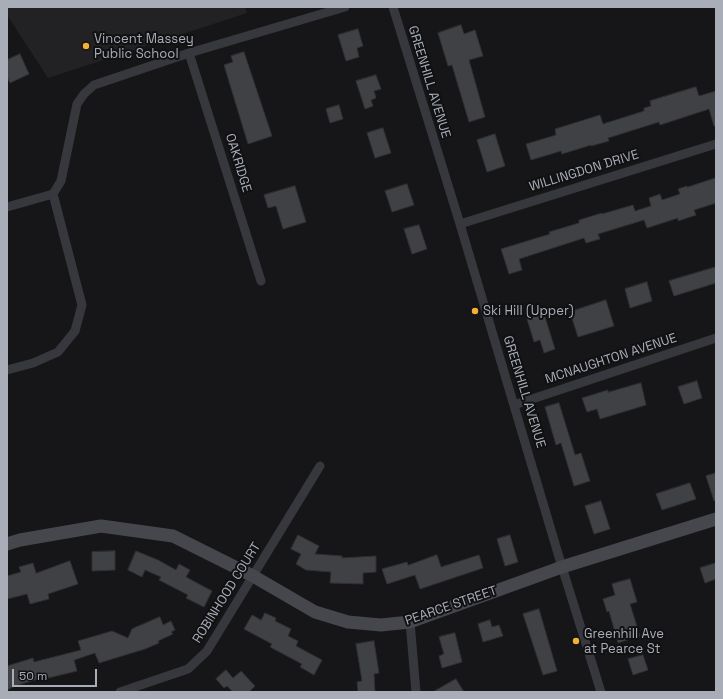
<!DOCTYPE html>
<html>
<head>
<meta charset="utf-8">
<style>
  body { margin:0 }
  #map { position:relative; width:723px; height:699px; overflow:hidden; background:#161618; font-family:"Space Grotesk",sans-serif }
  canvas { display:block }
  .frame { position:absolute; inset:0; border:8px solid #a8adb8; pointer-events:none }
  .scale { position:absolute; left:12px; top:669px; width:85px; height:18px; box-sizing:border-box; border:2px solid #a8adb8; border-top:0; padding-left:5px; font-size:12px; line-height:14px; white-space:nowrap; color:#a8adb8; -webkit-text-stroke:3px #111113; paint-order:stroke }
</style>
</head>
<body>
<div id="map">
<canvas width="723" height="699"></canvas>
<div class="frame"></div>
<div class="scale">50 m</div>
</div>
<script>
const c = document.querySelector('canvas').getContext('2d');
c.lineJoin = 'round';
function fillPath(path, color) {
  c.fillStyle = color;
  c.fill(path, 'evenodd');
}
function strokePath(path, color, width, dash) {
  c.strokeStyle = color;
  c.lineWidth = width;
  c.lineCap = dash ? 'butt' : 'round';
  c.setLineDash(dash || []);
  c.stroke(path);
}
function label(font, color, halo, rows, align = 'center') {
  c.font = font + ' "Space Grotesk",sans-serif';
  c.lineWidth = 4;
  c.setLineDash([]);
  c.textBaseline = 'middle';
  c.strokeStyle = halo;
  c.fillStyle = color;
  for (const [text, x, y, turn = 0] of rows) {
    c.save();
    c.translate(x, y);
    c.rotate((+turn || 0) * Math.PI / 180);
    c.textAlign = isNaN(turn) ? turn : align;
    if (halo) c.strokeText(text, 0, 0);
    c.fillText(text, 0, 0);
    c.restore();
  }
}
fillPath(new Path2D(`
  M7 7H245L247 13 48 78 7 15Z`), '#222225');
const building = new Path2D(`
  M461 25 464 34 475 30 483 56 469 60 485 117 469 122 452 65 448 66 438 33Z
  M358 29 363 46 357 48 359 57 346 61 338 35Z
  M244 52 272 136 248 144 224 65 233 62 231 56Z
  M20 54 29 74 10 83 7 77V60Z
  M376 75 381 89 374 91 376 98 371 100 373 106 365 109 356 81Z
  M696 87 699 96 716 91V126H714L709 109 660 125 659 122 608 138 609 141 591 146V145L562 154 561 151 531 160 526 144 556 135 555 129 600 115 603 124 644 111V108L651 106 650 101Z
  M339 105 343 119 330 123 326 109Z
  M383 128 391 153 375 158 367 133Z
  M495 134 505 166 487 172 477 140Z
  M716 178V203L694 210 696 215 678 221V218L647 228 644 220 598 234 600 239 586 243 584 238 519 259 522 270 509 274 501 249 550 234 549 232 579 223V220L602 213V214L633 205 635 211 651 206 649 198 660 194 662 200 680 194 678 189 687 186V187Z
  M407 184 414 205 392 212 385 191Z
  M295 186 306 222 283 229 276 206 268 208 264 195Z
  M419 225 427 249 412 254 404 229Z
  M716 267V283L674 296 669 281Z
  M647 282 652 301 630 308 625 289Z
  M606 300 614 326 578 337 570 312Z
  M544 314 555 349 544 353 540 340 534 342 527 319Z
  M697 381 702 398 684 404 678 387Z
  M641 383 646 405 600 419 597 409 587 412 582 398 608 390V392Z
  M559 403 575 455 581 453 590 481 574 486 561 443 556 445 545 407Z
  M716 473V500L714 501 706 476Z
  M690 483 696 499 662 510 656 494Z
  M601 501 610 529 594 534 585 506Z
  M298 535 319 546 315 554 342 556V558L376 556V572L363 573V584L330 583 331 572 306 570 296 564 301 554 291 549Z
  M510 535 518 562 505 566 497 539Z
  M115 551V570L92 571V552Z
  M136 551 158 560 176 570 179 564 190 570 186 577 212 591 204 607 186 598 188 595 159 580 161 577 145 570 142 577 128 570Z
  M437 555 441 567 479 555 483 568 420 589 415 575 387 584 382 569 407 562 408 565Z
  M70 561 78 584 48 594 49 599 30 604 27 594 7 599V576L21 572 19 567 33 563 36 573Z
  M716 563V579L705 583 700 568Z
  M630 579 637 602 630 604 640 636 618 643 609 611 607 612 603 599 615 595 612 584Z
  M539 609 557 671 543 675 523 614Z
  M265 613 276 618 275 621 291 629 288 636 298 641 296 646 322 660 314 675 300 667 302 664 270 647 272 644 244 629 252 615 261 620Z
  M160 617 163 625 171 621 175 630 171 632 173 634 158 641 159 643 145 649 99 663 95 653 74 660 77 671 48 678V676L15 686 7 690V666L33 658 34 662 81 650 78 641 112 631 128 638 132 629Z
  M490 620 492 627 499 625 503 636 483 642 478 624Z
  M455 633 462 662 442 668 439 656 444 654 439 637Z
  M374 641 379 673 374 674 375 692H358L357 682 362 681 356 644Z
  M643 655 648 670 633 675 628 659Z
  M226 670 233 678 241 671 255 686 249 692H233L227 686 224 688 216 679Z
  M456 679 464 692H433Z`);
fillPath(building, '#404145');
strokePath(building, '#303034', 1);
strokePath(new Path2D(`
  M393 7 460 224 562 567 601 692
  M189 53 261 281
  M7 207 53 194 61 181 77 104 84 94 94 85 189 53 345 7
  M460 224 716 144
  M7 370 33 363 58 352 75 331 82 305 53 194
  M514 405 716 338
  M410 622 416 692
  M120 692 188 669 207 651 320 466`), '#37383d', 9);
strokePath(new Path2D(`
  M7 544 20 540 101 526 173 536 253 576 315 612 348 622 381 625 410 622 562 567 716 519`), '#45474d', 13);
for (const [x, y, r, color] of [
  [86,46,4,"#f2b134"],
  [475,311,4,"#f2b134"],
  [576,641,4,"#f2b134"]
]) {
  const dot = new Path2D();
  dot.arc(x, y, r, 0, 2 * Math.PI);
  c.fillStyle = color;
  c.fill(dot);
  strokePath(dot, '#111113', 1.5);
}
label('13px', '#a8adb8', '#111113', [
  ["Vincent Massey",94,39],
  ["Public School",94,54],
  ["Ski Hill (Upper)",483,311],
  ["Greenhill Ave",584,634],
  ["at Pearce St",584,649]
], 'left');
label('13px', '#a8adb8', '#111113', [
  ["GREENHILL AVENUE",429,82,73],
  ["OAKRIDGE",238,163,73],
  ["WILLINGDON DRIVE",584,171,-17],
  ["MCNAUGHTON AVENUE",611,359,-18],
  ["GREENHILL AVENUE",524,392,73],
  ["ROBINHOOD COURT",227,593,-58],
  ["PEARCE STREET",451,606,-19]
]);
</script>
</body>
</html>
